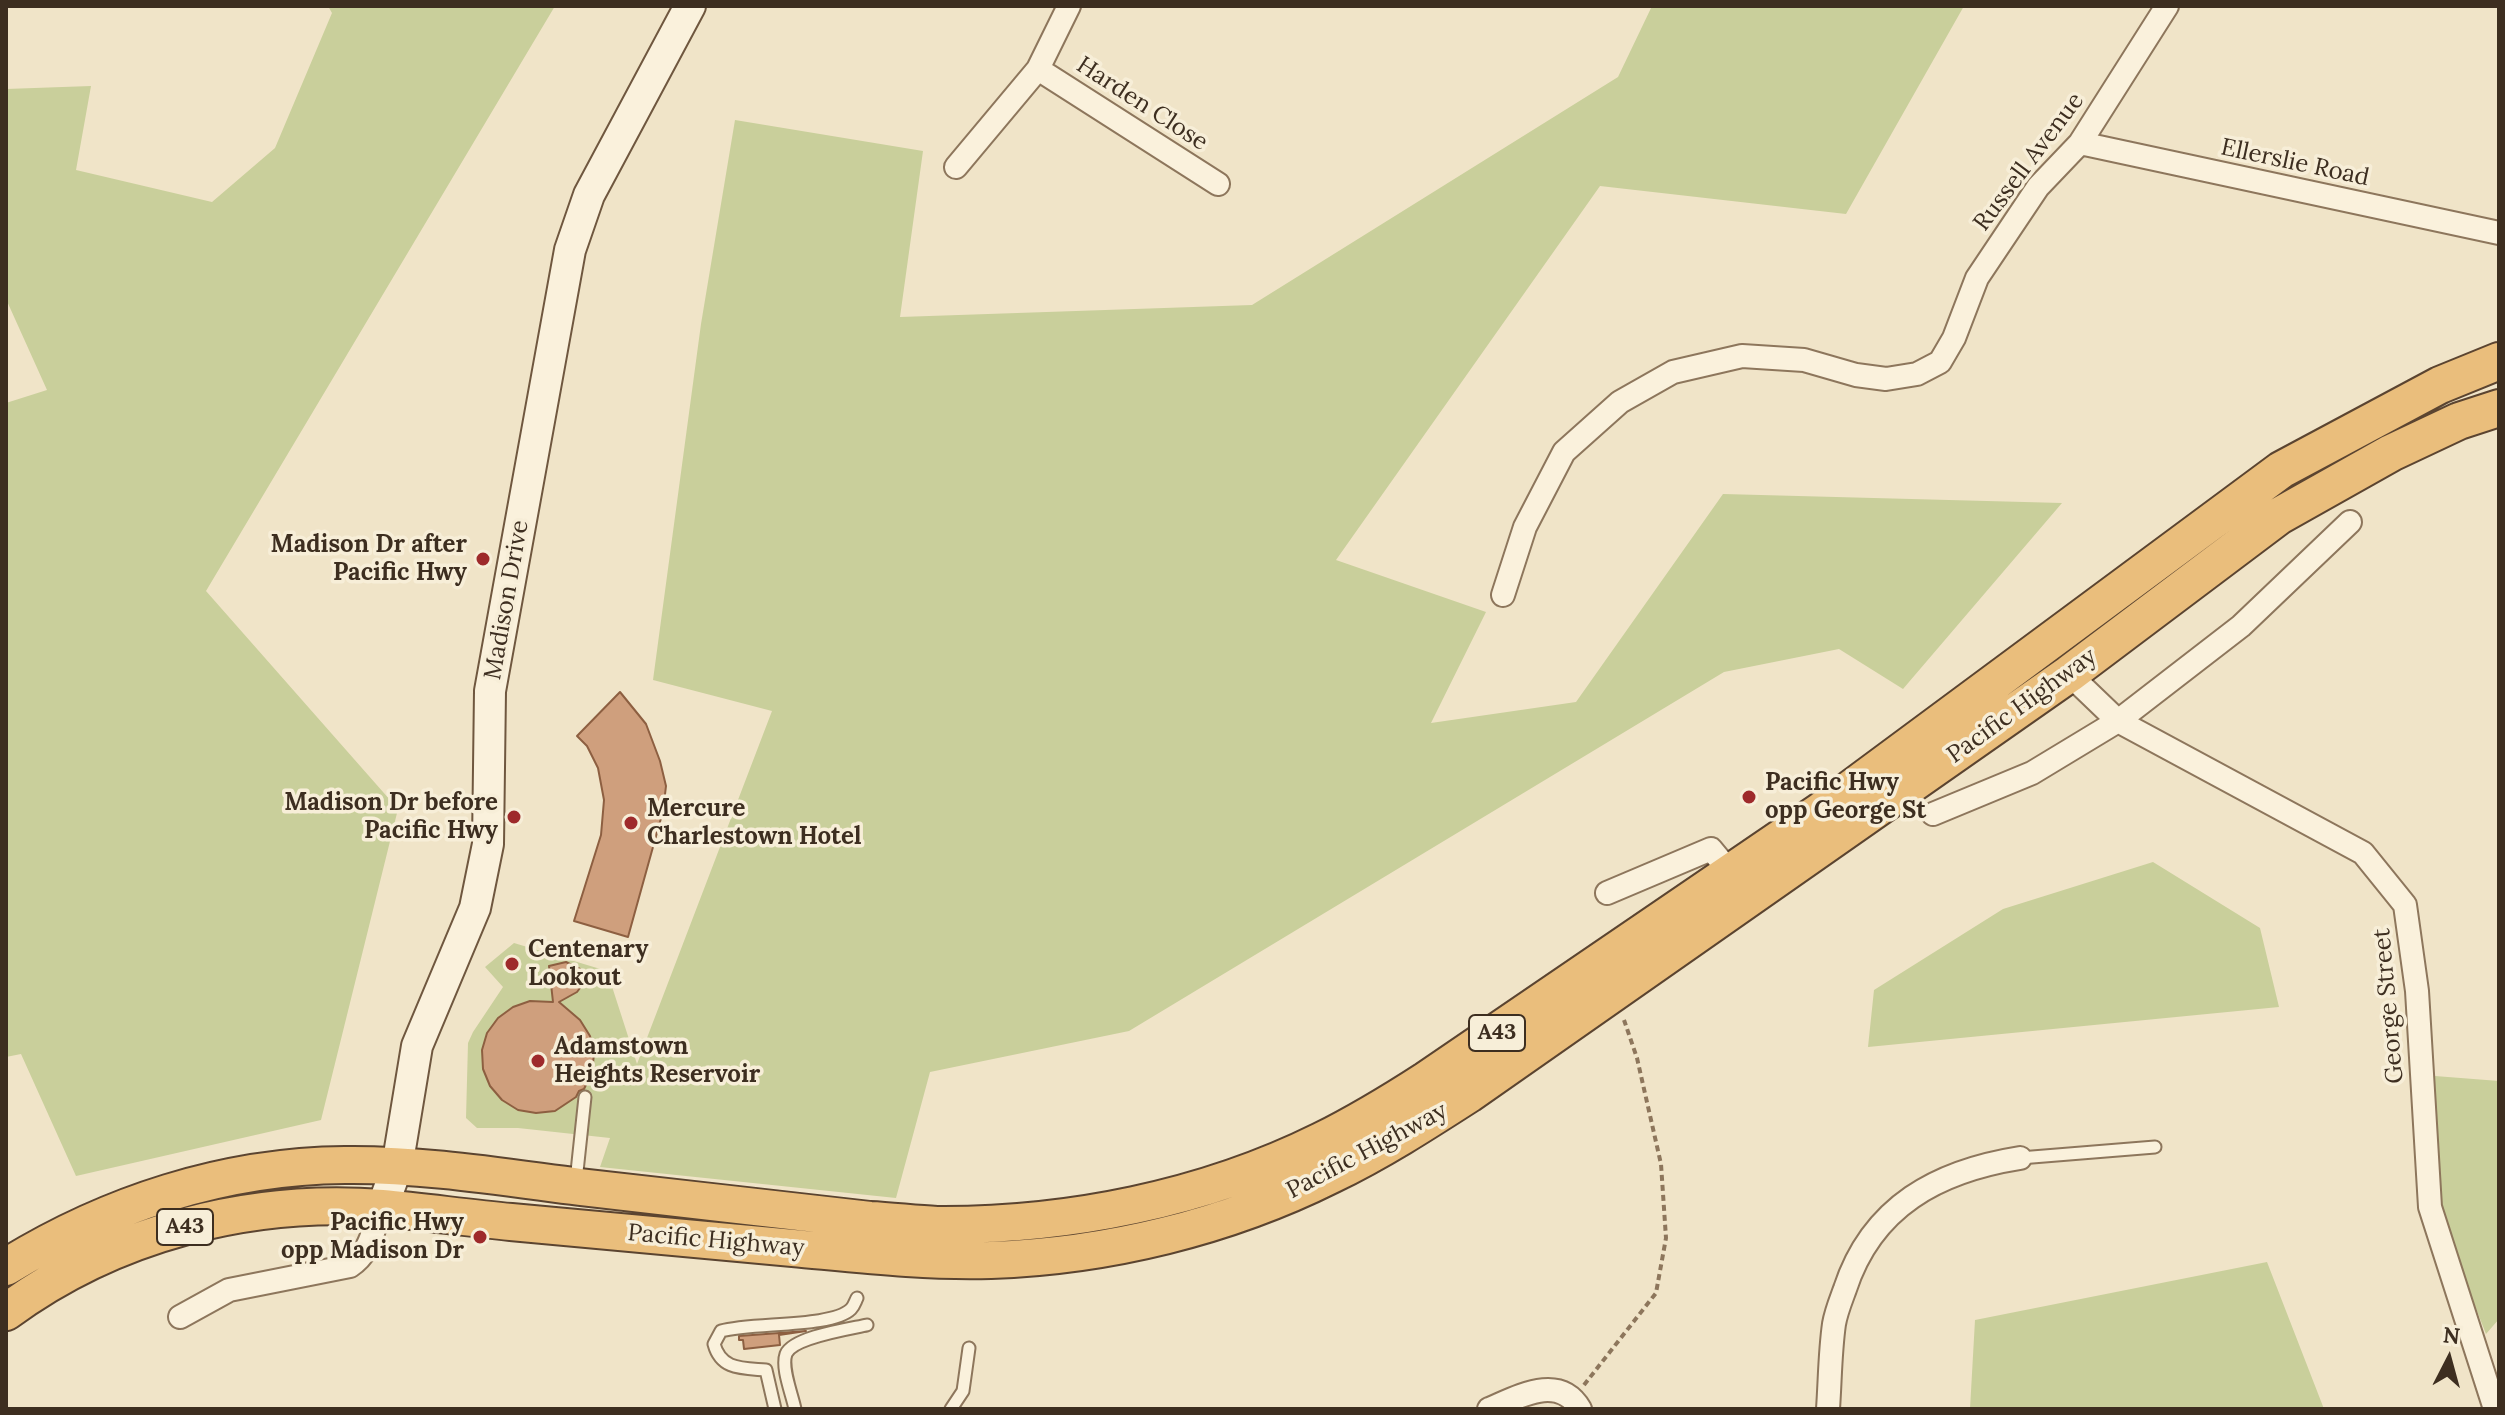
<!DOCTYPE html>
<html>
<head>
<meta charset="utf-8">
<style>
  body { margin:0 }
  #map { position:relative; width:2505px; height:1415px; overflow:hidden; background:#f0e4c8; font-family:Lora,serif }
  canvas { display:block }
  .frame { position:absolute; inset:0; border:8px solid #3d2e20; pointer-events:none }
  .north { position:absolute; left:2409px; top:1319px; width:80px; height:80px; -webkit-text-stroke:6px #f7eed8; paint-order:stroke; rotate:6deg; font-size:22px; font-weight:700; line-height:32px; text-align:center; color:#3d2e20 }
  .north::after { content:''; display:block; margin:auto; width:28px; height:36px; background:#3d2e20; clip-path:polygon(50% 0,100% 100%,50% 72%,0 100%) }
</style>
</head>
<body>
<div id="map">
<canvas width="2505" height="1415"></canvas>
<div class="frame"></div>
<div class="north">N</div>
</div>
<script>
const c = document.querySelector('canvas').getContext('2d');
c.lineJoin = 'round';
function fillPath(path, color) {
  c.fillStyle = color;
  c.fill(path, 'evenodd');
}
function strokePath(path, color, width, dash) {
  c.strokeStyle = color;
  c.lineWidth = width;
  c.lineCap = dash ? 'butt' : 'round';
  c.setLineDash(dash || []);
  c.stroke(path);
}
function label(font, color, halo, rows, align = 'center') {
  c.font = font + ' Lora,serif';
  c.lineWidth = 7;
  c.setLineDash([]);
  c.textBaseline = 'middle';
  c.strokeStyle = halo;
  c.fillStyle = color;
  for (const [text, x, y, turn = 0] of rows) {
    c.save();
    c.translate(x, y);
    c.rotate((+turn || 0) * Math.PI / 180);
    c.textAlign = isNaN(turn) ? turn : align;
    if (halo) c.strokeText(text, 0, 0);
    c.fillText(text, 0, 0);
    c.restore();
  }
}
fillPath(new Path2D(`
  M328 6H555L206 591 398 809 321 1120 76 1176 21 1054 6 1057V403L47 390 6 299V89L91 86 76 170 212 202 275 148 332 13Z
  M1652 6H1964L1846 214 1600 186 1336 560 1486 612 1431 723 1576 702 1723 494 2062 503 1903 689 1839 649 1724 672 1129 1031 930 1072 896 1198 600 1167 610 1138 518 1128H477L466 1118 468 1043 473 1032 503 987 485 967 514 943 607 971 637 1064 772 711 653 680 701 324 735 120 923 151 900 317 1252 305 1618 77Z
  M2153 862 2260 928 2279 1007 1868 1047 1874 990 2003 909Z
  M2435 1076 2499 1081V1319L2486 1334 2435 1204Z
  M2267 1262 2324 1409H1970L1975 1320Z`), '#c9cf9b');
const building = new Path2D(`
  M620 692 646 724 660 761 666 786 663 811 628 937 574 921 601 835 604 800 598 768 587 746 577 736Z
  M566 962 580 969 583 984 577 992 559 1002 580 1020 590 1036 594 1054 592 1072 584 1089 579 1091 576 1097 555 1111 536 1113 518 1110 502 1100 490 1086 483 1069 482 1050 487 1033 498 1018 513 1007 530 1001 553 1002 549 966Z
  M806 1331 779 1335 780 1345 744 1349 743 1340H739V1336Z`);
fillPath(building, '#cf9f7d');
strokePath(building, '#8d5f41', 2);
const service = new Path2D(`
  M2020 1158 2155 1147
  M576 1181 585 1097
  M775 1409 766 1370C742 1368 721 1370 714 1344L721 1331C752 1322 832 1328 851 1309 854 1306 855 1302 857 1298
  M795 1409C792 1394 781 1368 786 1354 793 1337 849 1329 867 1325
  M951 1409 963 1391 969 1348`);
const minor = new Path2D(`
  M1038 69 1218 184
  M2080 143 2499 233
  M956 167 1038 69 1069 6
  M1503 595 1525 527 1564 452 1620 402 1673 372 1742 356 1804 360 1856 375 1886 379 1917 374 1940 362 1954 338 1977 278 2038 187 2080 143 2167 6
  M2069 674 2118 721 2363 853 2405 905 2417 991 2430 1207 2495 1409
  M1933 814 2032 773 2118 721 2241 626 2350 522
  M1607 893 1711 849 1730 872
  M180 1317 229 1290 350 1266C371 1252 372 1231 382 1208
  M1489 1409C1518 1397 1559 1373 1580 1409
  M1828 1409C1830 1381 1830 1352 1834 1324 1836 1312 1841 1300 1845 1289 1872 1206 1938 1171 2020 1158`);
const secondary = new Path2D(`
  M382 1208 397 1167 417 1046 475 908 488 844 490 691 570 250 589 195 690 6`);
const trunk = new Path2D(`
  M6 1267C108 1204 224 1166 345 1165 423 1164 502 1177 580 1187 677 1198 773 1209 870 1220 892 1221 915 1224 937 1225 1067 1226 1204 1199 1321 1141 1357 1123 1392 1102 1426 1080L1822 810 2281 470 2440 385 2499 361
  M6 1312C113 1233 249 1198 382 1208 425 1212 468 1218 511 1222 605 1231 699 1239 793 1248 858 1254 925 1262 991 1260 1107 1256 1227 1227 1331 1175 1379 1152 1424 1123 1469 1094L2069 674 2279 516 2391 453 2459 421 2499 408`);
strokePath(service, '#8d765c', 15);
strokePath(minor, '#8d765c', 26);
strokePath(secondary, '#6f573f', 34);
strokePath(trunk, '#5b4430', 40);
strokePath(new Path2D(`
  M1584 1385 1656 1293 1666 1238 1661 1164 1637 1058 1624 1020`), '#8d765c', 4, [6, 4]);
strokePath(service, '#faf1dc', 11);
strokePath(minor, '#faf1dc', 22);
strokePath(secondary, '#faf1dc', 30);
strokePath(trunk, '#eabe7c', 36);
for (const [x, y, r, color] of [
  [483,559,8,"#9e2a2b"],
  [1749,797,8,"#9e2a2b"],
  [514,817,8,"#9e2a2b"],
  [631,823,8,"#9e2a2b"],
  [512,964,8,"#9e2a2b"],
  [538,1061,8,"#9e2a2b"],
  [480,1237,8,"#9e2a2b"]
]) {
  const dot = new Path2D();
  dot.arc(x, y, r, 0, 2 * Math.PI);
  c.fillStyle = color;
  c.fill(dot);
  strokePath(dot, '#f7eed8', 3);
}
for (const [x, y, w] of [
  [1497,1033,56],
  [185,1227,56]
]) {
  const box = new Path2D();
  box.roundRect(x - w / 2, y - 18, w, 36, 6);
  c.fillStyle = '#f7eed8';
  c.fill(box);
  strokePath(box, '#3d2e20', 2);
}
label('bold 22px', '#3d2e20', null, [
  ["A43",1497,1033],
  ["A43",185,1227]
]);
label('24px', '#3d2e20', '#f7eed8', [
  ["Harden Close",1142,104,33],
  ["Russell Avenue",2029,162,-53],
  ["Ellerslie Road",2295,163,12],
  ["Madison Drive",507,600,-80],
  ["Pacific Highway",2022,706,-36],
  ["George Street",2389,1006,-95],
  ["Pacific Highway",1367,1151,-28],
  ["Pacific Highway",716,1241,5]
]);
label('bold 24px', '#3d2e20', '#f7eed8', [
  ["Madison Dr after",467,545,"right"],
  ["Pacific Hwy",467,573,"right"],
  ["Pacific Hwy",1765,783],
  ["opp George St",1765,811],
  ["Madison Dr before",498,803,"right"],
  ["Pacific Hwy",498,831,"right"],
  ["Mercure",647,809],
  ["Charlestown Hotel",647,837],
  ["Centenary",528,950],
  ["Lookout",528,978],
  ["Adamstown",554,1047],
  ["Heights Reservoir",554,1075],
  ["Pacific Hwy",464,1223,"right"],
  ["opp Madison Dr",464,1251,"right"]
], 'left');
</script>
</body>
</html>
